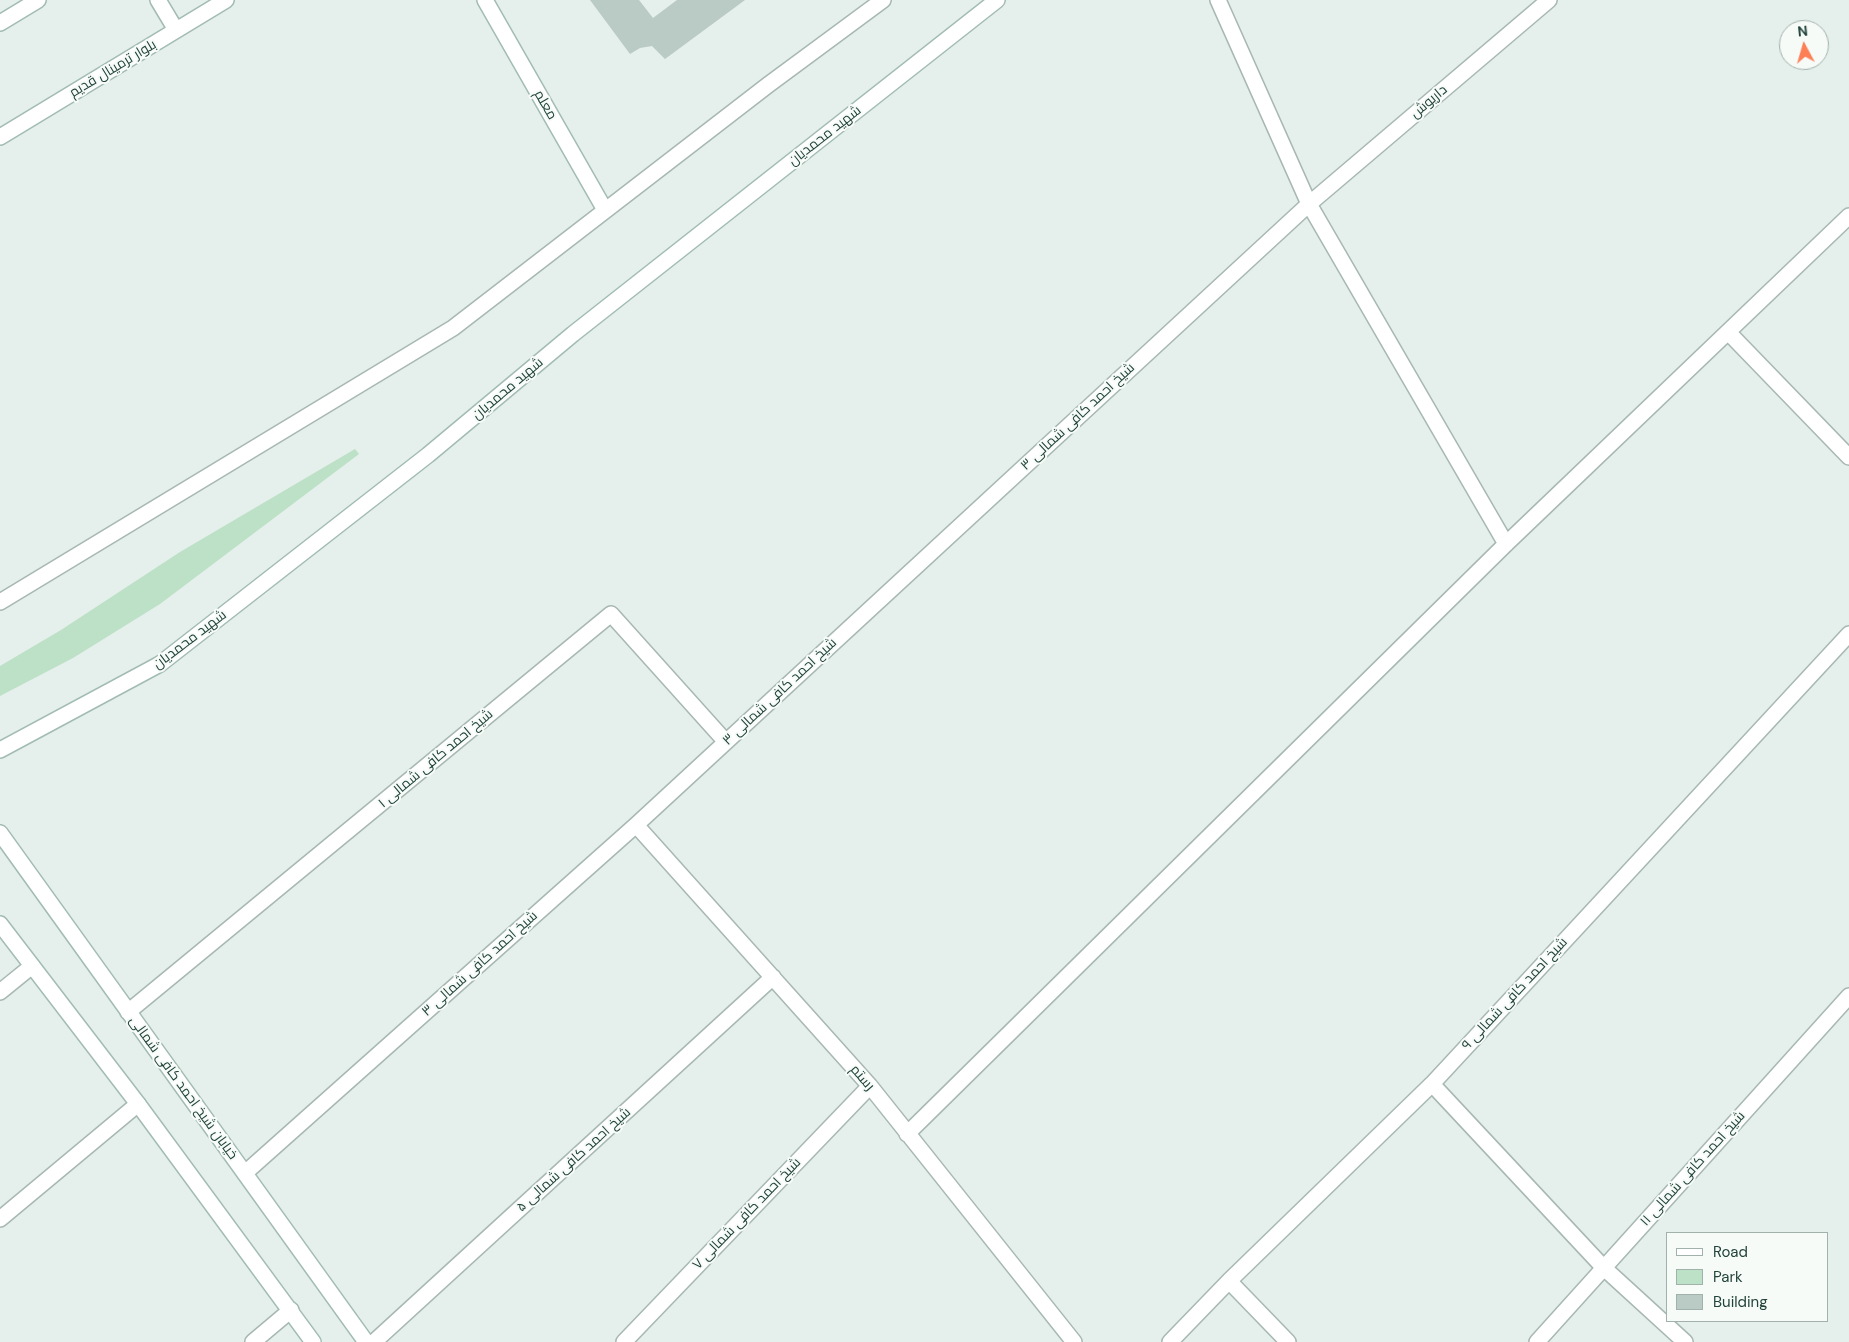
<!DOCTYPE html>
<html>
<head>
<meta charset="utf-8">
<style>
  body { margin:0 }
  #map { position:relative; width:1849px; height:1342px; overflow:hidden; background:#e5efeb; font-family:"DM Sans",sans-serif }
  canvas { display:block }
  .legend { position:absolute; left:1666px; top:1232px; width:162px; height:90px; box-sizing:border-box; background:#f6fbf8; border:1px solid #a1b1ac; margin:0; padding:6px 9px; list-style:none; font-size:15px; color:#22433a }
  .legend li { display:flex; align-items:center; gap:10px; height:25px }
  .legend b { width:25px; border:1px solid #a1b1ac }
  .north { position:absolute; left:1779px; top:20px; width:50px; height:50px; box-sizing:border-box; background:#f6fbf8; border:1px solid #a1b1ac; border-radius:50%; rotate:354deg; font-size:14px; font-weight:700; line-height:20px; text-align:center; color:#22433a }
  .north::after { content:''; display:block; margin:auto; width:18px; height:22px; background:#fc7f56; clip-path:polygon(50% 0,100% 100%,50% 72%,0 100%) }
</style>
</head>
<body>
<div id="map">
<canvas width="1849" height="1342"></canvas>
<ul class="legend">
<li><b style="height:6px;background:#fff"></b>Road</li>
<li><b style="height:14px;background:#bce1c6"></b>Park</li>
<li><b style="height:14px;background:#bacac4"></b>Building</li>
</ul>
<div class="north">N</div>
</div>
<script>
const c = document.querySelector('canvas').getContext('2d');
c.lineJoin = 'round';
function fillPath(path, color) {
  c.fillStyle = color;
  c.fill(path, 'evenodd');
}
function strokePath(path, color, width, dash) {
  c.strokeStyle = color;
  c.lineWidth = width;
  c.lineCap = dash ? 'butt' : 'round';
  c.setLineDash(dash || []);
  c.stroke(path);
}
function label(font, color, halo, rows, align = 'center') {
  c.font = font + ' "DM Sans",Cairo,sans-serif';
  c.lineWidth = 4;
  c.setLineDash([]);
  c.textBaseline = 'middle';
  c.strokeStyle = halo;
  c.fillStyle = color;
  for (const [text, x, y, turn = 0] of rows) {
    c.save();
    c.translate(x, y);
    c.rotate((+turn || 0) * Math.PI / 180);
    c.textAlign = isNaN(turn) ? turn : align;
    if (halo) c.strokeText(text, 0, 0);
    c.fillText(text, 0, 0);
    c.restore();
  }
}
fillPath(new Path2D(`
  M355 449 359 454 160 604 73 658 0 696V666L61 630 180 552Z`), '#bce1c6');
fillPath(new Path2D(`
  M590 0H639L653 18 677 0H745L665 59 652 46 640 48 630 54Z`), '#bacac4');
const street = new Path2D(`
  M1218 0 1309 204 1506 544
  M1728 332 1849 457
  M0 602 453 328 768 85 883 0
  M636 825 870 1086 1074 1342
  M0 992 32 966
  M128 1012 611 614 726 742
  M1432 1084 1604 1268 1685 1342
  M907 1134 1506 544 1849 216
  M245 1173 636 825 1309 204 1549 0
  M0 1219 138 1104
  M1229 1281 1288 1342
  M253 1342 291 1310
  M374 1342 773 977
  M624 1342 870 1086
  M1170 1342 1229 1281 1432 1084 1849 634
  M1537 1342 1849 996`);
const secondary = new Path2D(`
  M158 0 176 30
  M485 0 605 210
  M0 23 38 0
  M0 137 226 0
  M0 750 160 664 428 455 573 334 997 0
  M0 833 366 1342
  M0 924 138 1104 313 1342`);
strokePath(street, '#a7b8b2', 18);
strokePath(secondary, '#a2bcb3', 18);
strokePath(street, '#fff', 15);
strokePath(secondary, '#fff', 15);
label('14px', '#22433a', '#f6fbf8', [
  ["بلوار ترمینال قدیم",113,69,-31],
  ["داریوش",1429,102,-40],
  ["معلم",545,105,60],
  ["شهید محمدیان",825,136,-38],
  ["شهید محمدیان",508,389,-40],
  ["شیخ احمد کافی شمالی ۳",1078,417,-43],
  ["شهید محمدیان",190,640,-37],
  ["شیخ احمد کافی شمالی ۳",780,692,-43],
  ["شیخ احمد کافی شمالی ۱",436,759,-40],
  ["شیخ احمد کافی شمالی ۳",480,964,-42],
  ["شیخ احمد کافی شمالی ۹",1515,994,-47],
  ["رستم",862,1078,49],
  ["خیابان شیخ احمد کافی شمالی",183,1088,54],
  ["شیخ احمد کافی شمالی ۵",574,1160,-42],
  ["شیخ احمد کافی شمالی ۱۱",1693,1169,-48],
  ["شیخ احمد کافی شمالی ۷",747,1214,-46]
]);
</script>
</body>
</html>
